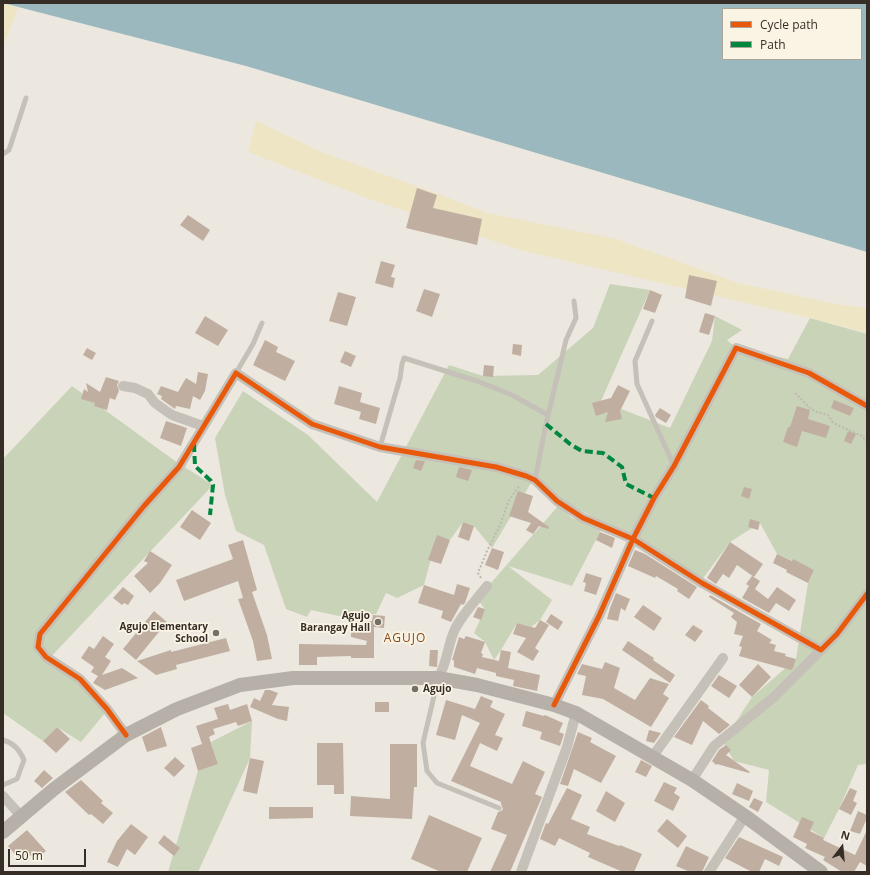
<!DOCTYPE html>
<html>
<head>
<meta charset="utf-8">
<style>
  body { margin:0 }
  #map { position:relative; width:870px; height:875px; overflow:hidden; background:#ece8df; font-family:"Open Sans",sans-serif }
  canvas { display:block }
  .frame { position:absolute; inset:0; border:4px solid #362e26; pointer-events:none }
  .legend { position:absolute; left:722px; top:8px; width:140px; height:52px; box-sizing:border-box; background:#faf4e5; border:1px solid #aca599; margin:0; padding:5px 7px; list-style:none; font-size:12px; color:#362e26 }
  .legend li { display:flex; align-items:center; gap:8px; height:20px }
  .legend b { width:20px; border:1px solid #aca599 }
  .north { position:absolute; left:822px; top:827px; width:40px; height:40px; -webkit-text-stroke:3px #faf4e5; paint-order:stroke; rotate:16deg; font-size:11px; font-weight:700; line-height:16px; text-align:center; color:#362e26 }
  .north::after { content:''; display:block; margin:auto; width:14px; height:18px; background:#362e26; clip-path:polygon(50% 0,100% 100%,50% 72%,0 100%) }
  .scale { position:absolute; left:8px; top:849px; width:78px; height:18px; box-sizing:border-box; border:2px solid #362e26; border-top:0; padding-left:5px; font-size:12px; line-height:14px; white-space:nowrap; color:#362e26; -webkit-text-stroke:3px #faf4e5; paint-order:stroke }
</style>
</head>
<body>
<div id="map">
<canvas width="870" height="875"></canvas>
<div class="frame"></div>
<ul class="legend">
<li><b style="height:5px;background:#e8590c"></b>Cycle path</li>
<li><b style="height:5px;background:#00873e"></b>Path</li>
</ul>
<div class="north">N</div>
<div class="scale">50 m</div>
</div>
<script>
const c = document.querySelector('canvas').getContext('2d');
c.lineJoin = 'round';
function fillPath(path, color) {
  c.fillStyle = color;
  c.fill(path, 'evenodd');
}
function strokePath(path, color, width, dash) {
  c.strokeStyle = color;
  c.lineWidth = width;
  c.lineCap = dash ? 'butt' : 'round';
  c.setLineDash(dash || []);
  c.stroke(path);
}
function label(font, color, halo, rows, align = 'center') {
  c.font = font + ' "Open Sans",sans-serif';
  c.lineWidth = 3.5;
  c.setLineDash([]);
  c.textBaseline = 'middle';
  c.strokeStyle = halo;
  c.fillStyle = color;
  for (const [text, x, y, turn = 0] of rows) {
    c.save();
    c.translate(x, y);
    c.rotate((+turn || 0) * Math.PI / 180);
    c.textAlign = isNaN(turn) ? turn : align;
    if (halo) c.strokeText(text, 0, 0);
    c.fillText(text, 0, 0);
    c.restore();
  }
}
fillPath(new Path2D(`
  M610 284 650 290 601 401 670 428 712 341 715 316 742 330 727 340 736 348 788 359 810 318 867 334V764L858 765 839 809 824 838 766 802 769 770 734 761 723 742 752 697 796 659 808 583 814 570 777 554 760 523 730 542 698 585 633 539 531 483 492 548 474 526 463 522 450 540 437 536 424 585 397 598 386 593 376 614 339 616 311 610 307 617 286 609 264 545 236 531 225 495 215 438 243 391 308 435 377 502 449 365 483 376 538 375 593 328Z
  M72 386 175 461 213 485 46 662 78 682 105 713 81 742 57 727 43 741 3 713V459Z
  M558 506 572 518 601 530 572 586 508 566 552 600 540 620 531 627 517 623 501 650 494 660 485 642 474 633 485 609 477 599Z
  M252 721 250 758 198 872H168L198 771 218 764 211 742Z`), '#c9d3b8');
fillPath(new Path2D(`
  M3 3 18 8 3 47Z
  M256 121 324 153 441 195 487 213 616 239 738 283 836 304 867 308V333L810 318 520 250 372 200 248 152Z`), '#eee5c4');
fillPath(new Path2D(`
  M3 3H867V252L246 66ZM723 9H861V59H723Z`), '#9ab8be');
fillPath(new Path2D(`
  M417 188 437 195 433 208 482 219 477 245 406 228Z
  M188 215 210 230 203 241 180 225Z
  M381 261 395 265 391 277 395 278 393 288 375 283Z
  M689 275 717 281 711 306 685 298Z
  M424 289 440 294 432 317 416 311Z
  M650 290 662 295 655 313 643 309Z
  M338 292 356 297 347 326 329 321Z
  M705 313 715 316 709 335 699 332Z
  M205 316 228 330 218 346 195 333Z
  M265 340 278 347 276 352 295 361 285 381 253 365Z
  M513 344 522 345 521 356 512 354Z
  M87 348 96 353 92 360 83 355Z
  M345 351 356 356 351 367 340 362Z
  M484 365 494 366 493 377 483 376Z
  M198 372 208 374 205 391 200 400 193 396 190 409 176 406 175 409 161 399 162 396 157 394 161 386 178 392 186 378 196 384Z
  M106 377 119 381 117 385 119 391 115 400 110 398 107 410 94 406 95 403 81 399 84 389 88 392 86 383 100 392Z
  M618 385 630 391 620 411 622 419 605 422 608 412 596 416 592 403 611 398Z
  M339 386 362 393 360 402 380 408 376 424 359 419 361 412 334 404Z
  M834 400 854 408 850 416 831 408Z
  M797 406 810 410 808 419 830 426 826 438 802 431 797 447 783 442 788 427H790Z
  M660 408 671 415 666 423 656 417 655 415Z
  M166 421 187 428 181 446 160 438Z
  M848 431 856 434 851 444 844 441Z
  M416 460 425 461 421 471 413 468Z
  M459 467 472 470 468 481 456 477Z
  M744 487 752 489 749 499 741 496Z
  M518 491 533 496 528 512 549 527 548 529 539 526 533 534 526 530 531 523 509 516Z
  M192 510 211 523 200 540 180 527Z
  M750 519 760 522 758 530 748 527Z
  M463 522 474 526 469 541 458 537Z
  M600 532 615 538 612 548 596 540Z
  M437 535 450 540 441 564 428 560Z
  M243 540 257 590 252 592 267 635 272 659 257 661 253 641 238 599 243 598 238 581 184 601 176 580 233 559 228 545Z
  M730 542 763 564 754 577 737 565 729 578 723 574 716 584 707 578Z
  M492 548 504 552 498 570 485 565Z
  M635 550 645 554 697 587 689 599 677 591 678 589 656 576 655 578 628 566Z
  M150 551 172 565 160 583 150 593 134 576 148 563 144 561Z
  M777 554 792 561 793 559 814 570 808 583 786 572 787 570 773 563Z
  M586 573 602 578 596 595 584 591 586 583 583 582Z
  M752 576 760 581 755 589 768 599 777 587 796 600 789 611 776 603 769 613 742 598 749 586 746 584Z
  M457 584 470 588 465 603 463 605 461 604 451 622 441 618 443 611 418 603 424 585 454 595Z
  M123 587 134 596 128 605 124 603 122 605 113 598Z
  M616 593 630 599 625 611 621 608 618 621 607 619 610 608Z
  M710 595 761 624 757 631 772 640 769 643 776 645 774 651 786 654 785 656 796 659 793 668 791 670 739 656 742 647 739 646 743 636 734 634 737 622 731 617 734 613 709 597Z
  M643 605 662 618 654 631 634 617Z
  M478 607 485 609 481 620 473 617Z
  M154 611 167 622 136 660 123 649Z
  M551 614 563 622 558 630 546 622Z
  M373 615 385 616 384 628 374 627V658H351V656L317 657V665H299V644L366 645 367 641 351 637V621H372Z
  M540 620 549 625 535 648 539 651 533 661 517 652 526 638 513 634 517 623 535 628Z
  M693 625 703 631 695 642 685 635Z
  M103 636 114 644 105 657 111 661 102 675 122 668 138 678 105 690 93 683 98 676 91 672 94 667 81 658 89 646 94 649Z
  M466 636 485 642 481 653 483 654 482 657 499 661 501 650 511 652 508 668 540 675 537 691 513 686 514 680 496 676V673L477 668 475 674 454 667V660H452L459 637 464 639Z
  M226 638 230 651 176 665 177 669 156 675 137 661 171 650V652Z
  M628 641 654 658 653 660 675 675 670 683 622 650Z
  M430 650H438L437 667 429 666Z
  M605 662 620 668 614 688 635 700 650 678 669 684 663 694 669 698 651 727 603 699 582 695 586 676 577 674 582 664 602 669Z
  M758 664 771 677 752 697 739 685Z
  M719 675 737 686 729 698 711 686Z
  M265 690H270L278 693 272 705 289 707 287 721 278 719 250 707 254 698 260 701Z
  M481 696 493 701 490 707 505 714 495 735 503 738 497 751 480 743 470 766 512 784 523 761 545 772 535 794 542 797 510 872H490L507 835 491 829 498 812 501 811 503 809 501 804V802L451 781 480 723 462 715 455 740 436 735 446 700 475 709Z
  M701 700 709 706 708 708 730 725 719 734 703 721 692 745 674 737Z
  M375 702H389V712H375Z
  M228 704 230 710 247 704 252 721 238 726 236 722 213 729 215 734 209 737 218 764 198 771 191 748 202 744 196 726 218 719 214 708Z
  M526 711 544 716 545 715 563 723 559 732 564 734 560 746 540 739 542 732 522 726Z
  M57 727 70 739 56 753 43 741Z
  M161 727 167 746 147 752 142 737Z
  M649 730 661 733 654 743 646 741Z
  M578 732 592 738 590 742 616 756 601 783 574 769 568 786 560 784Z
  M317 743H343L344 794H334V785H317Z
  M390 744H417V787H414L412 819 350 816 351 796 390 799Z
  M726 745 731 750 726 755 750 772 749 773 717 764 716 765 712 761 719 750Z
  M175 757 185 766 174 777 164 768Z
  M250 758 264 761 257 794 243 791Z
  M641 760 652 766 646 777 635 772Z
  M44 770 53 778 42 788 34 781Z
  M81 780 103 801 101 803 113 813 103 824 91 814 89 815 65 792Z
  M664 782 677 788 674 793 680 797 673 811 654 801Z
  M737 783 753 791 749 801 732 794Z
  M567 788 582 795 571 819 590 827 587 834 619 846 620 845 642 854 634 872H623L588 857 590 853 559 838 555 846 540 839 546 823 548 824Z
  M850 788 857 791 853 801 857 803 851 815 839 809Z
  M606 791 625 803 615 822 596 811Z
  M754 798 763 802 758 812 749 807Z
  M269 807H313V818L269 819Z
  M858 811 867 815V818L860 834 850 831Z
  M429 815 482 838 467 872H441L411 859Z
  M802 817 814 822 810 831 824 838 823 840 855 855 867 830V866L860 862 854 872H842L823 860 825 857 805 848 807 844 793 837Z
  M667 819 687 836 678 848 657 831Z
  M131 824 148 837 135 855 127 849 118 867 107 862 117 841Z
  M27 830 46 851 35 860 28 853 20 860 8 846Z
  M164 835 180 848 174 856 158 843Z
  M739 837 783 857 779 866 765 859 759 872H752L725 858Z
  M686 846 709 857 702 872H690L676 866Z`), '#c0afa0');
strokePath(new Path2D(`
  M795 393 810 408 817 412 828 415 833 423 862 436 867 442
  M481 578 478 573 487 551 500 525 509 500 520 485`), '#beb8b0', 2, [2, 2]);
strokePath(new Path2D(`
  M3 154 9 150 26 98
  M652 321 635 361 637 384 674 466
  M236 373 253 344 262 323
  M380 447 400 378 402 364 404 358 477 381 512 395 548 415
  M535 480 546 424 566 340 576 318 574 301
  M438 679 423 743 427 771 437 783 499 808
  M3 740C14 743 20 750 24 760L17 779 3 785`), '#c5c0b8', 5);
strokePath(new Path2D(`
  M123 386 135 388 148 394 155 403 172 415 203 426
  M438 678C447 664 447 649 453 634 458 619 477 599 487 586
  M554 705 599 616 633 539 654 498 674 466 736 348 809 373 867 406
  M126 735 107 709 80 679 46 657 38 647 40 634 144 506 179 467 236 373 312 424 380 447 496 467 526 476 535 480 557 501 583 518 633 539 702 583 821 650 837 634 867 594
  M653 756 723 658
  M692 780 714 746 774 697 821 650
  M3 796 21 816
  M521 872 567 747 576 713
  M709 872 745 816`), '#c5c0b8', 10);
strokePath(new Path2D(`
  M3 832 54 789 126 735 177 709 240 685 293 678H438L477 685 554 705 576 713 692 780 745 816 821 872`), '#b6b0a8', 14);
strokePath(new Path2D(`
  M546 424 570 444 582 451 603 453 622 467 626 484 654 498
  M194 444 195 466 211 481 213 485 210 515`), '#00873e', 4, [8, 4]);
strokePath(new Path2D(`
  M554 705 599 616 633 539 654 498 674 466 736 348 809 373 867 406
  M126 735 107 709 80 679 46 657 38 647 40 634 144 506 179 467 236 373 312 424 380 447 496 467 526 476 535 480 557 501 583 518 633 539 702 583 821 650 837 634 867 594`), '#e8590c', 5);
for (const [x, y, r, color] of [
  [378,622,4,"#766f67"],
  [216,633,4,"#766f67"],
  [415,689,4,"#766f67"]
]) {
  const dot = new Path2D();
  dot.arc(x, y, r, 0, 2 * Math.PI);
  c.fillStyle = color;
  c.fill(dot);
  strokePath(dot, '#faf4e5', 1.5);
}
label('bold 10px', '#362e26', '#faf4e5', [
  ["Agujo",370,616],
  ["Barangay Hall",370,628],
  ["Agujo Elementary",208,627],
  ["School",208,639],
  ["Agujo",423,689,"left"]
], 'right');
c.letterSpacing = '1px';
label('12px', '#87481d', '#faf4e5', [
  ["AGUJO",405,639]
]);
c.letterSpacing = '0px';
</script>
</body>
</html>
